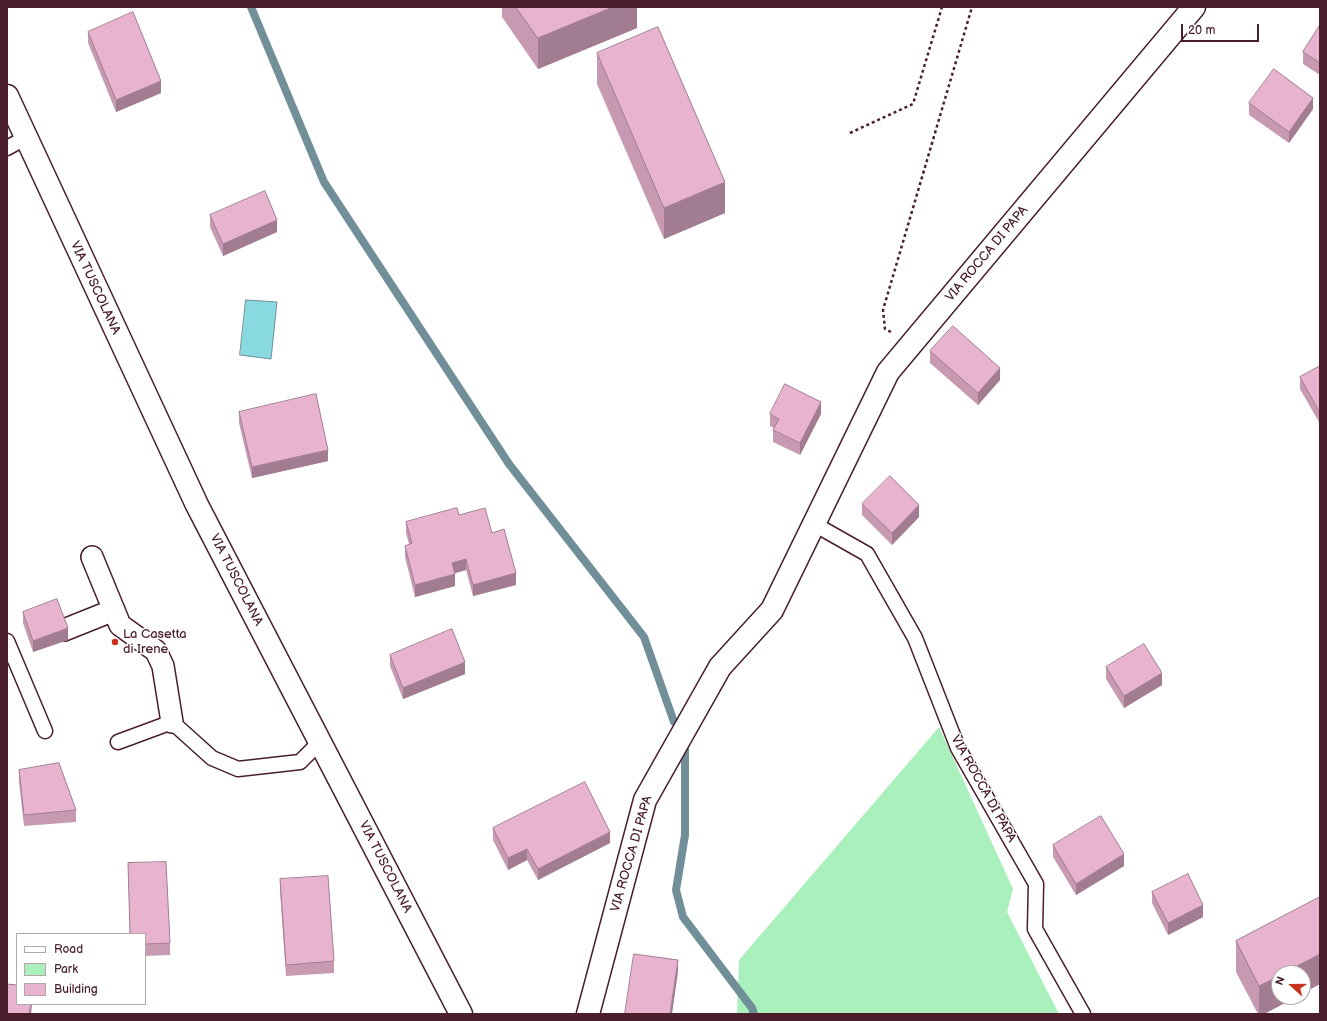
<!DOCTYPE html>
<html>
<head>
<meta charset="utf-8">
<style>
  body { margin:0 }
  #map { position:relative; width:1327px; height:1021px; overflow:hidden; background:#fff; font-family:"Balsamiq Sans",sans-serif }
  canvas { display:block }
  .frame { position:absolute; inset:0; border:8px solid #4a1f2b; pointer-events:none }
  .legend { position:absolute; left:16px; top:933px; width:130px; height:72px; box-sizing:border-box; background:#fff; border:1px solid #b7a5aa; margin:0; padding:5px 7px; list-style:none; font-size:12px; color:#4a1f2b }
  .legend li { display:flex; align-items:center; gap:8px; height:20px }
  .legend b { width:20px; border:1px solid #b7a5aa }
  .north { position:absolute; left:1271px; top:965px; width:40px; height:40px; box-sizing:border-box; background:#fff; border:1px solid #b7a5aa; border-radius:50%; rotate:291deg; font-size:11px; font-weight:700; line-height:16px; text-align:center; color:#4a1f2b }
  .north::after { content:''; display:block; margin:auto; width:14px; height:18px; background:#c8321e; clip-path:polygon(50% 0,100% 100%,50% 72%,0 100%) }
  .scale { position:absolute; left:1181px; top:24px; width:78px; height:18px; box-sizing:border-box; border:2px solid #4a1f2b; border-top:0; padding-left:5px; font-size:12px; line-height:14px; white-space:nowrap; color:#4a1f2b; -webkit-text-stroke:3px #fff; paint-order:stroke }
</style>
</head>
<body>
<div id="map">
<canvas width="1327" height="1021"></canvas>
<div class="frame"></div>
<ul class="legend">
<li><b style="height:5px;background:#fff"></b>Road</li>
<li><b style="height:11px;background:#a9f0bc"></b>Park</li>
<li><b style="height:11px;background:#e7b3cf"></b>Building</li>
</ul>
<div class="north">N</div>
<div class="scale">20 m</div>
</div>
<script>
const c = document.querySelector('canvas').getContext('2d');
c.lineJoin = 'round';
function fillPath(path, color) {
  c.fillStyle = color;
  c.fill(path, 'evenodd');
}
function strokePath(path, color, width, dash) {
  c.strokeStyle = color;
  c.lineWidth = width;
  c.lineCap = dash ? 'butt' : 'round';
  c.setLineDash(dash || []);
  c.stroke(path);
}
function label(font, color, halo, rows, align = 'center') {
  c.font = font + ' "Balsamiq Sans",sans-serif';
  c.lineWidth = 3;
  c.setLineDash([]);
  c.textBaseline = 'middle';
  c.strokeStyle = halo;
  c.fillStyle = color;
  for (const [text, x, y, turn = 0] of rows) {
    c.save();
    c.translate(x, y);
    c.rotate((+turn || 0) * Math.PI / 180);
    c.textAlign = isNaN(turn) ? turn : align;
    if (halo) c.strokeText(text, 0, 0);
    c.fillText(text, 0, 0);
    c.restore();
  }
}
fillPath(new Path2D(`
  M939 727 1013 889 1007 912 1059 1014H737L739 960Z`), '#a9f0bc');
const water = new Path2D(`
  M246 300 277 302 271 359 240 355Z`);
fillPath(water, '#89dae0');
strokePath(water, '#708f98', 1);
strokePath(new Path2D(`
  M251 7 324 182 509 464 644 637 674 722
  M685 748V835L676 890 683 917 752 1008 754 1014`), '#708f98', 8);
const service = new Path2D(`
  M7 148 25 138
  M814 524 867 554 915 638 958 748 1036 884 1035 929 1083 1014
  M7 641 45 731
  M118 742 172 722 212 758 238 769 300 762 320 742`);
const pedestrian = new Path2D(`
  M92 557 120 625 156 651 163 666 172 722
  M64 630 114 610`);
const minor = new Path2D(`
  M588 1014 645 800 720 667 772 610 888 372 1194 7`);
const secondary = new Path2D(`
  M7 96 197 505 461 1014`);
strokePath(service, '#4a1f2b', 17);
strokePath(pedestrian, '#4a1f2b', 24);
strokePath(minor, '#4a1f2b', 25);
strokePath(secondary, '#4a1f2b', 25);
strokePath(new Path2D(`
  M850 133 913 104 942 7
  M891 332 885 329 883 310 972 7`), '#4a1f2b', 2.5, [3, 3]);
strokePath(service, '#fff', 14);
strokePath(pedestrian, '#fff', 21);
strokePath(minor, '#fff', 22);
strokePath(secondary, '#fff', 22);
fillPath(new Path2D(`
  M502 7H637V28L538 69 502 17Z
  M1320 25V75L1303 64V52Z
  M88 32 161 93 116 112 88 43Z
  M597 53 725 213 664 239 597 84Z
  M1249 103 1313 109 1289 143 1249 115Z
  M210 215 277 232 223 256 210 227Z
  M930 351 1000 380 978 405 930 363Z
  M1320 366V424L1300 389V377Z
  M239 412 328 461 252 478 239 423Z
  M770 414H821L800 455 773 442V430L774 428 770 426Z
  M862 504 919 517 892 545 862 515Z
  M459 515 492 533 516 585 473 596 466 570 455 573V586L415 597 405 557V546L409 544 406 533V522Z
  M23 612 68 640 33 652 23 623Z
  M390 655 465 674 403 699 390 666Z
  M1106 667 1162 685 1124 708 1106 679Z
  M19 770 76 810V822L24 826 19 782Z
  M493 828 610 843 538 880 527 860 508 870 493 840Z
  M1053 845 1124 866 1076 895 1053 857Z
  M128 863 170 943V955L145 956V934H130Z
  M280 879 334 961V973L286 976 280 891Z
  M1152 892 1203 917 1168 935 1152 903Z
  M1320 897V984L1303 993V973H1279V997H1296L1264 1014H1258L1236 972V941Z`), '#c79ab2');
fillPath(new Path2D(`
  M613 7H637V28L538 69V38Z
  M161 81V93L116 112V100Z
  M1313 98V109L1289 143V132Z
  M725 182V213L664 239V208Z
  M277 220V232L223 256V244Z
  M1000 368V380L978 405V393Z
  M821 402V414L800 455V443Z
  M328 450V461L252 478V467Z
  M919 505V517L892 545V533Z
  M466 559V570L452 574V563Z
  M516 573V585L473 596V585Z
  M455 574V586L415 597V585Z
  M68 628V640L33 652V641Z
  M465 662V674L403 699V688Z
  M1162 673V685L1124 708V696Z
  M610 832V843L538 880V869Z
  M527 849V860L508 870V858Z
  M1124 854V866L1076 895V884Z
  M1203 905V917L1168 935V923Z
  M1320 954V984L1303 993V973H1284Z
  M678 960V972L672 1014H670Z
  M1279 976V997H1296L1264 1014H1259V986Z
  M31 1004H32L31 1014H29Z`), '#a27d91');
const building = new Path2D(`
  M516 7H613L538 38Z
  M133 12 161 81 116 100 88 32Z
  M1320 25V63L1303 52Z
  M658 27 725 182 664 208 597 53Z
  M1274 69 1313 98 1289 132 1249 103Z
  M265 191 277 220 223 244 210 215Z
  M953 326 1000 368 978 393 930 351Z
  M1320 366V413L1300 377Z
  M785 384 821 402 800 443 773 430 779 419 770 414Z
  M316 394 328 450 252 467 239 412Z
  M890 476 919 505 892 533 862 504Z
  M457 508 459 515 485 508 492 533 504 529 516 573 473 585 466 559 452 563 455 574 415 585 405 546 412 543 406 522Z
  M57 599 68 628 33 641 23 612Z
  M452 629 465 662 403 688 390 655Z
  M1144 644 1162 673 1124 696 1106 667Z
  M59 763 76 810 24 815 19 770Z
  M585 782 610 832 538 869 527 849 508 858 493 828Z
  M1101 816 1124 854 1076 884 1053 845Z
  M166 862 170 943 145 944V934H130L128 863Z
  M1188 874 1203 905 1168 923 1152 892Z
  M328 876 334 961 286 965 280 879Z
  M1320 897V954L1284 973H1279V976L1259 986 1236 941Z
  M634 954 678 960 670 1014H625Z
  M7 984 17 985V1004H31L29 1014H7Z`);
fillPath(building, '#e7b3cf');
strokePath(building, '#a27d91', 1);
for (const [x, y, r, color] of [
  [115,642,4,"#c8321e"]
]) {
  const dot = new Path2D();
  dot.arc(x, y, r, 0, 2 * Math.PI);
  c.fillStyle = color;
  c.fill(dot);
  strokePath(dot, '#fff', 1.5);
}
label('13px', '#4a1f2b', '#fff', [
  ["VIA ROCCA DI PAPA",987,254,-50],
  ["VIA TUSCOLANA",95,288,65],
  ["VIA TUSCOLANA",236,580,63],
  ["VIA ROCCA DI PAPA",983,789,61],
  ["VIA ROCCA DI PAPA",632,854,-74],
  ["VIA TUSCOLANA",385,867,63]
]);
label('13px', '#4a1f2b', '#fff', [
  ["La Casetta",123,635],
  ["di Irene",123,650]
], 'left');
</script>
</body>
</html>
